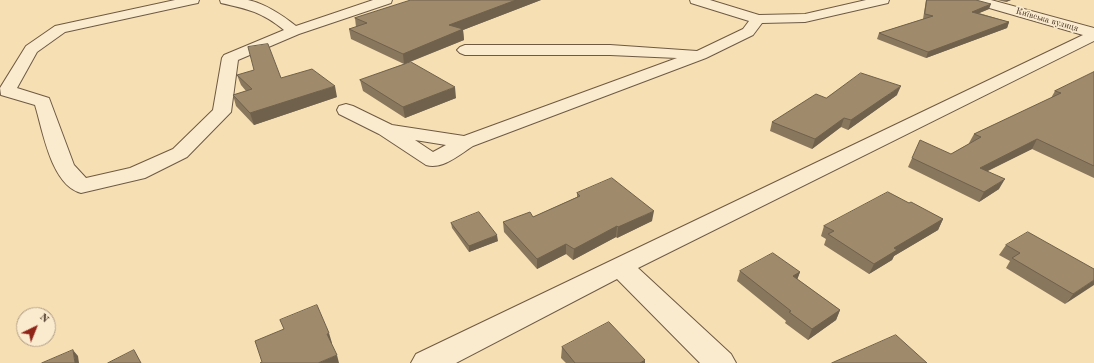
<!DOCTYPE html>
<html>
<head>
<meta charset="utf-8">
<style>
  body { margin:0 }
  #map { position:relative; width:1094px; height:363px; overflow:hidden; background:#f7dfb4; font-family:"Old Standard TT",serif }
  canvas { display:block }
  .north { position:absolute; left:16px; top:307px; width:40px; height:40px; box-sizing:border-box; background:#faeace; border:1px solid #b09e87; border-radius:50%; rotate:43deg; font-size:11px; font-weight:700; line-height:16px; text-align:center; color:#402d1d }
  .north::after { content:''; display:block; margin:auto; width:14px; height:18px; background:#8f2418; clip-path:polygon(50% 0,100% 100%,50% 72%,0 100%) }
</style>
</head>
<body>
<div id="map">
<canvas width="1094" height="363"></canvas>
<div class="north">N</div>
</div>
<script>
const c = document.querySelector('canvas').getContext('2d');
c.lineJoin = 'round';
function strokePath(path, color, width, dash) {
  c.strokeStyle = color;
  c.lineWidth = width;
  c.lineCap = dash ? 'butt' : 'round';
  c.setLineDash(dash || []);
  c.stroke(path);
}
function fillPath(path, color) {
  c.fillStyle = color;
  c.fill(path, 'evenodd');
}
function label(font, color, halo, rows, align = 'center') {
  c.font = font + ' "Old Standard TT",serif';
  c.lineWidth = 3.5;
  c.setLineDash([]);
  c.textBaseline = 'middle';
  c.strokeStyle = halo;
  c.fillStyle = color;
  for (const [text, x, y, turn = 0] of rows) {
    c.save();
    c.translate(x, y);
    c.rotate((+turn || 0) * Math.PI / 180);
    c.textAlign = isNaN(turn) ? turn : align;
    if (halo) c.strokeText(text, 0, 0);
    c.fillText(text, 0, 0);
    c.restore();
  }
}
const minor = new Path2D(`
  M175 0H199L198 3 193 4 65 32 37 52 17 88 49 98 74 165 86 178 130 168 173 149 213 110 222 58 224 55 284 30C262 12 248 9 221 3L220 0C229 0 239 0 248 0 266 4 282 15 296 26L373 0H392L391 3 299 34 238 60 231 112 187 157 145 178 81 193C51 185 43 131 35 105L1 95 0 88 26 46 55 26Z
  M690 0H710L759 15 805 14 866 0H889L888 3 805 22 762 23 753 35 706 58 473 146C459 155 442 170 426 165L379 134 339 114 337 110 339 106 346 104 353 106 392 125 464 136 677 58 610 55H465L460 53 457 50 460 47 465 45H610L697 51 743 29 749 21 691 3ZM415 140 446 145 433 152Z
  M971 0H991L1094 28V41L638 268 731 354 736 363H700L617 279 456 363H411L416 354 1083 35 972 3Z`);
strokePath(minor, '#6e5a43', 2);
fillPath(minor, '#faeace');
fillPath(new Path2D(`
  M411 0H541L463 30 464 40 405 64 456 98 405 118 363 91 360 80 404 64 351 39 349 29 356 27 355 18Z
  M926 0H976L989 9 979 13 1009 22 1007 28 926 58 877 39 879 33 923 19Z
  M997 0H1011L1006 2Z
  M1094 72V178L1032 149 988 171 999 189 979 202 908 167 912 158 951 154 970 143H969L974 134 1051 98 1055 91Z
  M237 75 281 78 337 97 254 125 236 106 233 95 246 91 241 85Z
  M897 95 848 130 841 127 812 149 770 131 772 122 826 98Z
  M577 193 652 221 617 238 616 237 573 260 566 254 537 269 504 232 503 222 533 217 577 197Z
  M909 203 943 219 938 230 894 256 892 260 869 274 824 245 826 239 821 236 824 226Z
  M451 223 498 241 469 252 452 228Z
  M1006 245 1094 269 1065 304 1006 268 1010 261 999 255Z
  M740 271 800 272 797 279 840 310 836 320 808 340 785 323 786 321 737 281Z
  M562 347 645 363H566L561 358Z`), '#89775d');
fillPath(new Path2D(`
  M516 0H541L463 30 464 40 404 64 403 54 449 25Z
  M1007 0H1011L1006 2Z
  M991 4 989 9 970 17 972 12Z
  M1009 22 1007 28 926 58 928 52Z
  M335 86 337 97 254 125 250 113Z
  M901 86 897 95 848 130 851 120Z
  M455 87 456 98 405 118 403 107Z
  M844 118 841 127 812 149 815 139Z
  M1037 139 1032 149 975 177 980 168Z
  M1005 179 999 189 979 202 984 192Z
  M654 211 652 221 617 238 618 227Z
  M943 219 938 230 894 256 892 260 869 274 874 264 894 248Z
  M617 226 616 237 573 260 574 249Z
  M497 235 498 241 469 252V246Z
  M566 244V254L537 269V259Z
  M800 272 796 283 793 276Z
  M1094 280V285L1065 304 1073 294Z
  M840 310 836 320 808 340 812 329Z
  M329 333 332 343 330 344 327 334Z
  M73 350 78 356 79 363H75Z
  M337 355 339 363H318Z
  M645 360V363H640Z`), '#6f614c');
const building = new Path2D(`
  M411 0H516L449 25 463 29 403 54 349 29 367 23 355 18Z
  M927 0H976L991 4 972 12 1009 22 928 52 879 33 933 16 925 14Z
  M268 44 281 78 312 69 335 86 250 113 233 95 252 89 237 75 254 70 248 47Z
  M411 62 455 87 403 107 360 80Z
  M1094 72V166L1037 139 980 168 1005 179 984 192 912 158 920 140 951 154 981 137 974 134 1061 93 1055 91Z
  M861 73 901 86 851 120 844 118 815 139 772 122 816 94 826 98Z
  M612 178 654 211 618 227 617 226 574 249 566 244 537 259 503 222 530 212 533 217 580 196 577 193Z
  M888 192 909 203 911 202 943 219 894 248 897 250 874 264 828 234 834 231 824 226Z
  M479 212 497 235 469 246 451 223Z
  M1028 232 1094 269V280L1073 294 1012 258 1020 253 1006 245Z
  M773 253 800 272 793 276 840 310 812 329 789 312 791 311 740 271Z
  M317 305 329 333 327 334 337 355 318 363H260L262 362 255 341 284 329 280 320Z
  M609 322 645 360 640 363H575L562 347Z
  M896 335 927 363H832Z
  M73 350 75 363H42Z
  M134 350 141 363H108Z`);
fillPath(building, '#9f8a6c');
strokePath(building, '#6f614c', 1);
label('9px', '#402d1d', '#faeace', [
  ["Київська вулиця",1047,20,16]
]);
</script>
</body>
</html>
